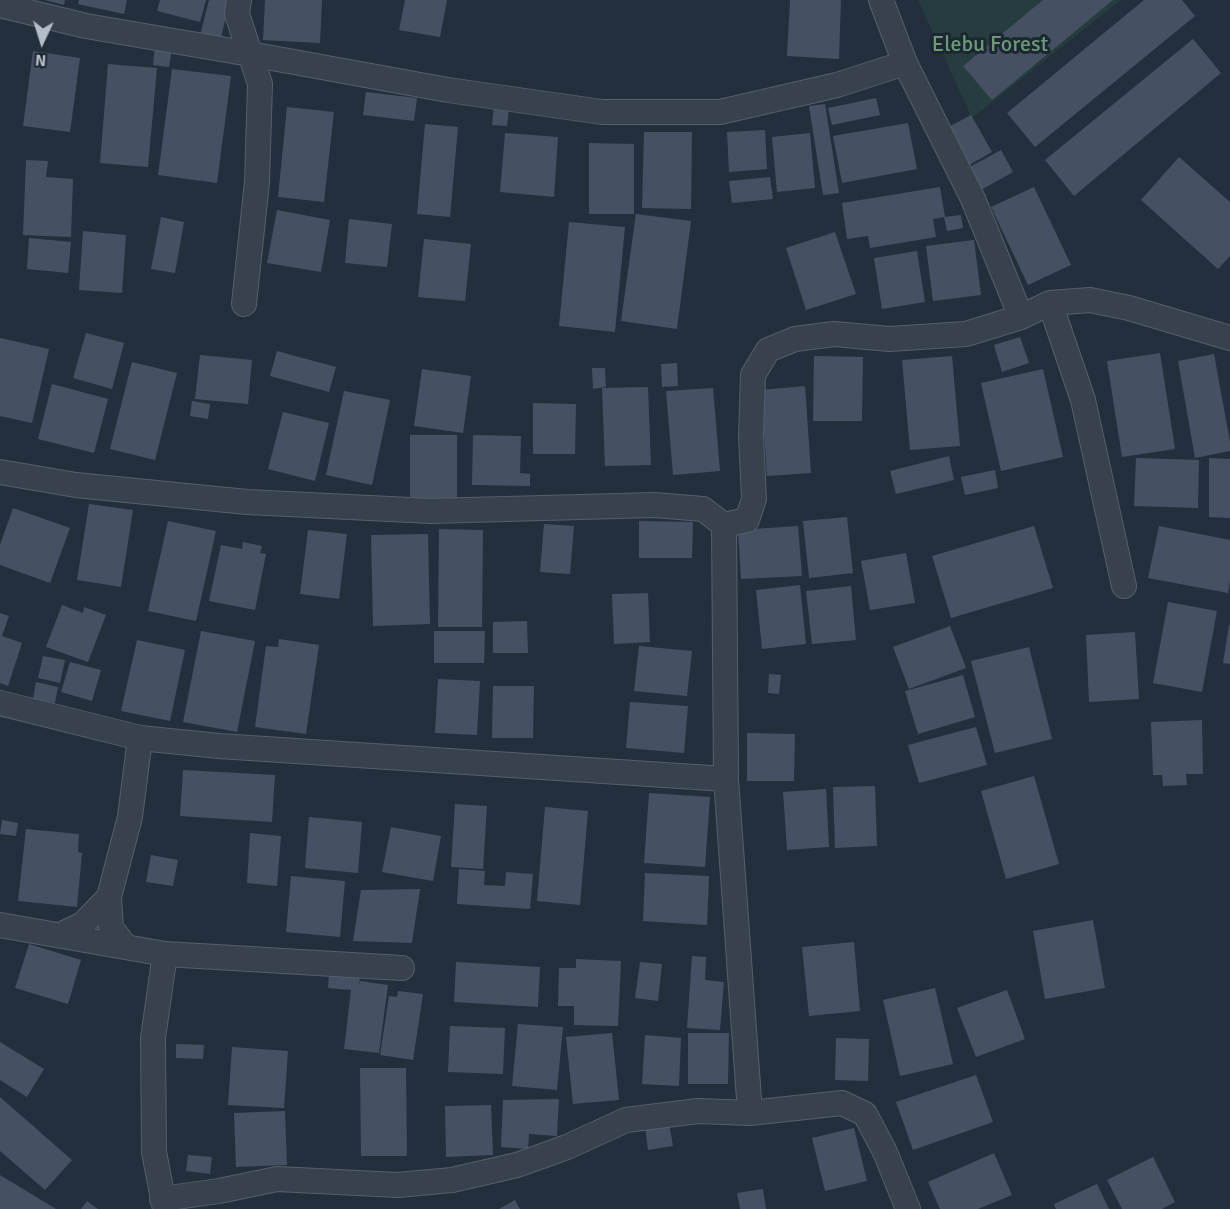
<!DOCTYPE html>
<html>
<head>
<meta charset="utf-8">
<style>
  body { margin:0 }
  #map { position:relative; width:1230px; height:1209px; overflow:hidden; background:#242f3e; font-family:Signika,sans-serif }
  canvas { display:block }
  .north { position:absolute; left:12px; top:12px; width:60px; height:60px; -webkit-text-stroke:4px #1d2633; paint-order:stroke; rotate:184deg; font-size:16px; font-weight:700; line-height:24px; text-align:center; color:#b4bcc9 }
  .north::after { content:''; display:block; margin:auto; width:21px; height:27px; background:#b4bcc9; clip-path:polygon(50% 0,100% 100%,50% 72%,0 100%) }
</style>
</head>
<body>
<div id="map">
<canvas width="1230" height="1209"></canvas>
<div class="north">N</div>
</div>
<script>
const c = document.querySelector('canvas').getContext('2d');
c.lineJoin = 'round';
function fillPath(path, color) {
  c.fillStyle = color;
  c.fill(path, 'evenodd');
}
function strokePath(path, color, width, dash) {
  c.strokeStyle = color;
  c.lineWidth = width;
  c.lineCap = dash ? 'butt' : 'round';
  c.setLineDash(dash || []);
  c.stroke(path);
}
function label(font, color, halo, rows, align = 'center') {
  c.font = font + ' Signika,sans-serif';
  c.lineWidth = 6;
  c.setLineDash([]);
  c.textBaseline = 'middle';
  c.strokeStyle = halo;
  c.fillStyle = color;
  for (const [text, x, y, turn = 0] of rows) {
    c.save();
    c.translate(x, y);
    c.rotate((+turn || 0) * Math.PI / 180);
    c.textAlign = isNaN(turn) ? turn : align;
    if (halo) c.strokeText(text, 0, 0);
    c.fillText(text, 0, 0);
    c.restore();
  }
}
fillPath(new Path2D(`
  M918 0H1121L972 118Z`), '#263c3f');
fillPath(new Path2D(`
  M45 0H65L64 5Z
  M79 0H127L124 14 78 4Z
  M160 0H206L200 22 157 11Z
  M209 0H230L219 46 199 40Z
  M265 0H322L320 43 263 40Z
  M405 0H447L440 37 399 30Z
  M790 0H841L839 59 787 56Z
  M1043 0H1113L992 100 963 66Z
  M1144 0H1182L1195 16 1035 147 1007 113Z
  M1193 39 1221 73 1074 196 1045 160Z
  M155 46 172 49 169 67 153 65Z
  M33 51 80 58 70 132 23 126Z
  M108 64 157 68 148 167 100 163Z
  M172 69 231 76 217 183 158 175Z
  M366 92 417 98 414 121 363 115Z
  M876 98 880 115 832 125 828 108Z
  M825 104 839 193 823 195 809 106Z
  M494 106 509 108 507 126 492 125Z
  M287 107 334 112 324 202 278 197Z
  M971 115 992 152 964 168 943 130Z
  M908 123 917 169 842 183 833 136Z
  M425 124 458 127 450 217 417 214Z
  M765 130 767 169 729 172 727 132Z
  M644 132H692L691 209 642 208Z
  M505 133 558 137 554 197 500 192Z
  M810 133 815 188 777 192 772 137Z
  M589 143 634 144V214H589Z
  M1001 150 1013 172 981 190 968 168Z
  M1179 157 1230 202V256L1218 269 1141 200Z
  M26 160 48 161 46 177 73 179 71 237 23 235Z
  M770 177 773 199 732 203 729 181Z
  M940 187 945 217 933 219 936 237 870 248 868 236 847 239 842 203Z
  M1034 187 1071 265 1028 285 991 207Z
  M277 210 330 220 321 272 267 263Z
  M636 214 691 221 677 329 621 321Z
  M961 215 963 228 947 231 944 217Z
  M161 217 184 222 175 273 151 269Z
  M349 219 392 224 387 267 345 263Z
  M569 222 625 227 615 332 559 326Z
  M83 231 126 235 122 293 79 290Z
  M835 232 856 294 806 310 786 248Z
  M29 238 71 242 68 273 27 269Z
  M424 239 471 244 465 301 418 297Z
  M974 240 981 295 933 301 926 246Z
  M917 251 925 302 882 309 874 258Z
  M86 333 124 343 112 389 73 378Z
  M1020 337 1029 363 1002 372 994 345Z
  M0 338 49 349 32 423 0 416Z
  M277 351 336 367 329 392 270 376Z
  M1160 353 1175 449 1122 457 1107 361Z
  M1214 354 1230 442V451L1195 458 1178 361Z
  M200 355 252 360 248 404 195 399Z
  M814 356 863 357 862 421H813Z
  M952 356 960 446 910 450 902 360Z
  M132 362 177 373 155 460 110 449Z
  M677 363 678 386 662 387 661 364Z
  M592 368H605L606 387 593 389Z
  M422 369 471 376 463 433 414 426Z
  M1043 369 1063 457 1001 471 981 383Z
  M52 384 108 399 94 453 38 439Z
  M805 386 811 473 767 476 761 390Z
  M648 387 651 465 605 466 602 388Z
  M713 388 720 471 673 475 666 391Z
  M344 391 390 400 372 485 326 475Z
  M192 401 210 404 208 419 190 416Z
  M533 403 576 404 575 454H533Z
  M283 412 329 423 315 481 268 469Z
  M410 435H457V499H410Z
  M473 435 521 436 520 473 530 474V486L472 485Z
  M949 456 954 480 896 494 890 471Z
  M1136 458 1199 460 1198 508 1134 506Z
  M1209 458 1230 459V518L1209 517Z
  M995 470 998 488 965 495 961 477Z
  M89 504 133 510 121 587 77 580Z
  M13 508 70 528 50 583 0 565V545Z
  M847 517 853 573 809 578 803 521Z
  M168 521 216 531 196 621 148 611Z
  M639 521 693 522 692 558H639Z
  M544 524 574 526 570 574 540 572Z
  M798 526 802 576 741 579 738 530Z
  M1034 526 1053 588 951 618 932 556Z
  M1159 526 1230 540V580L1228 593 1148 578Z
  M439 529 483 530 482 627H438Z
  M308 530 347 534 339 599 300 594Z
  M428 534 430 624 373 626 371 535Z
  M243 542 262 546 260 553 266 554 255 610 209 601 221 545 242 549Z
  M906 553 915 603 870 610 861 561Z
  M800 585 806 644 762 649 756 590Z
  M851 586 856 640 812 644 806 591Z
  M648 593 650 642 614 644 612 594Z
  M1168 602 1217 611 1202 692 1153 683Z
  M62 605 83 613 84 607 106 615 88 662 46 647Z
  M0 613 9 616 2 636 22 643 8 686 0 683Z
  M527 621 528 653H493V622Z
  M1229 625H1230V664L1223 663Z
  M950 626 966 668 909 689 893 647Z
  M201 631 255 641 237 732 183 722Z
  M434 631H485L484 663H434Z
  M1135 632 1139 699 1089 702 1086 635Z
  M279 639 319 645 306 734 255 727 266 646 278 647Z
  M137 640 185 650 170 721 121 711Z
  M639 646 692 651 687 696 634 691Z
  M1029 647 1052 739 995 753 971 661Z
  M43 656 65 660 60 683 38 678Z
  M70 662 101 670 92 701 61 692Z
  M769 674 781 675 779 694 768 693Z
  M963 675 975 717 918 734 905 691Z
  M438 679 480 681 477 735 435 733Z
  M36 682 58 687 55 703 33 699Z
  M493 686H534L533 738H492Z
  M630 702 688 706 684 753 626 748Z
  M1202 720 1203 774H1186L1187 785 1163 786 1162 775H1153L1151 722Z
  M976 727 987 765 919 783 908 745Z
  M747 733 795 734 794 781H747Z
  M183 770 275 775 272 822 180 816Z
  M1034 776 1059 864 1006 879 981 791Z
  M875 786 877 846 835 848 833 787Z
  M826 789 829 847 787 850 783 792Z
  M649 793 710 797 705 867 644 863Z
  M455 804 487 806 483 869 451 867Z
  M545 807 588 811 580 905 537 901Z
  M309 817 362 822 358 873 305 868Z
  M2 820 18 823 16 836 0 834Z
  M391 827 441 836 433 881 382 872Z
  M26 829 79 834 78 852 82 853 77 907 18 901Z
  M250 833 281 836 277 886 247 883Z
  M151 855 178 860 173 886 146 882Z
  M459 869 485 871 484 885 505 886 506 872 533 874 530 909 457 904Z
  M645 873 709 876 707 925 643 921Z
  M291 876 345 881 340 937 286 932Z
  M420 889 412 943 353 941 361 890Z
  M1093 920 1105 988 1045 999 1033 931Z
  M854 942 860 1011 809 1016 802 947Z
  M29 944 81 960 68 1004 15 988Z
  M692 956 706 957 705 980 724 982 720 1030 687 1028Z
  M576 959 621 961 618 1026 574 1025V1006H558L559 968H576Z
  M456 962 540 967 538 1007 454 1002Z
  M640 962 662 964 658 1001 635 998Z
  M329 973 360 975 359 987 360 981 388 985 379 1053 344 1049 351 990 328 988Z
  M935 988 953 1064 900 1076 883 1000Z
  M1007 990 1025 1039 976 1057 957 1008Z
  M398 991 423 994 413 1060 380 1055 389 996 397 997Z
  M518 1024 563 1027 557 1090 512 1086Z
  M450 1026 505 1028 503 1074 448 1072Z
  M612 1033 619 1100 573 1104 566 1037Z
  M688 1033H729L728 1084H688Z
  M645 1035 681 1038 679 1086 642 1084Z
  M836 1038 869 1039 868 1081 835 1080Z
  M0 1042 44 1069 27 1097 0 1080Z
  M176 1044 204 1045 203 1059 176 1058Z
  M232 1047 288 1051 284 1108 228 1105Z
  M360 1068H406L407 1156H361Z
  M976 1075 993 1122 913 1150 896 1102Z
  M0 1097 72 1160 45 1190 0 1151Z
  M559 1099 557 1136 529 1134 528 1149 501 1147 503 1100Z
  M491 1105 493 1155 446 1157 445 1106Z
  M285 1111 287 1165 236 1167 234 1113Z
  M669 1123 673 1146 648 1150 645 1127Z
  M854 1128 867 1181 825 1191 812 1138Z
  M994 1153 1012 1195 978 1209H940L928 1182Z
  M188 1155 212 1157 210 1174 186 1171Z
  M1153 1157 1175 1202 1162 1209H1122L1107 1180Z
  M0 1175 56 1209H0Z
  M1097 1184 1109 1209H1056L1054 1204Z
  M763 1189 766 1209H740L737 1193Z
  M515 1200 520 1209H499Z
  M87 1201 98 1209H81Z`), '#455162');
const minor = new Path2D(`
  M239 0 237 14 260 84 257 182 244 304
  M881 0 905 63 973 199 1021 317
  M0 5 86 26 250 54 448 90 602 112H720L837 85 905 63
  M1050 303 1083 400 1124 586
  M0 472 76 485 247 502 431 511 655 505 703 509 724 525 726 779 750 1113
  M724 525 747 520 754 499 751 436 753 375 768 350 795 339 834 334 890 339 966 334 1021 317 1050 303 1090 300 1129 308 1230 338
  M0 703 140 738 219 746 726 779
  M0 925 165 954 402 968
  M60 935 83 924 109 897
  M126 947 111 928 109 897 130 817 140 738
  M162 1199 219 1191 277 1179 398 1185 452 1180 517 1165 567 1147 626 1120 698 1111 750 1113 842 1103 865 1114 885 1152 908 1209
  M165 1209 154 1152 153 1038 165 954`);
strokePath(minor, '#565f6c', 26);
strokePath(minor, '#38414e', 24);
label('22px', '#6b9a76', '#1d2633', [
  ["Elebu Forest",990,45]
]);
</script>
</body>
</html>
